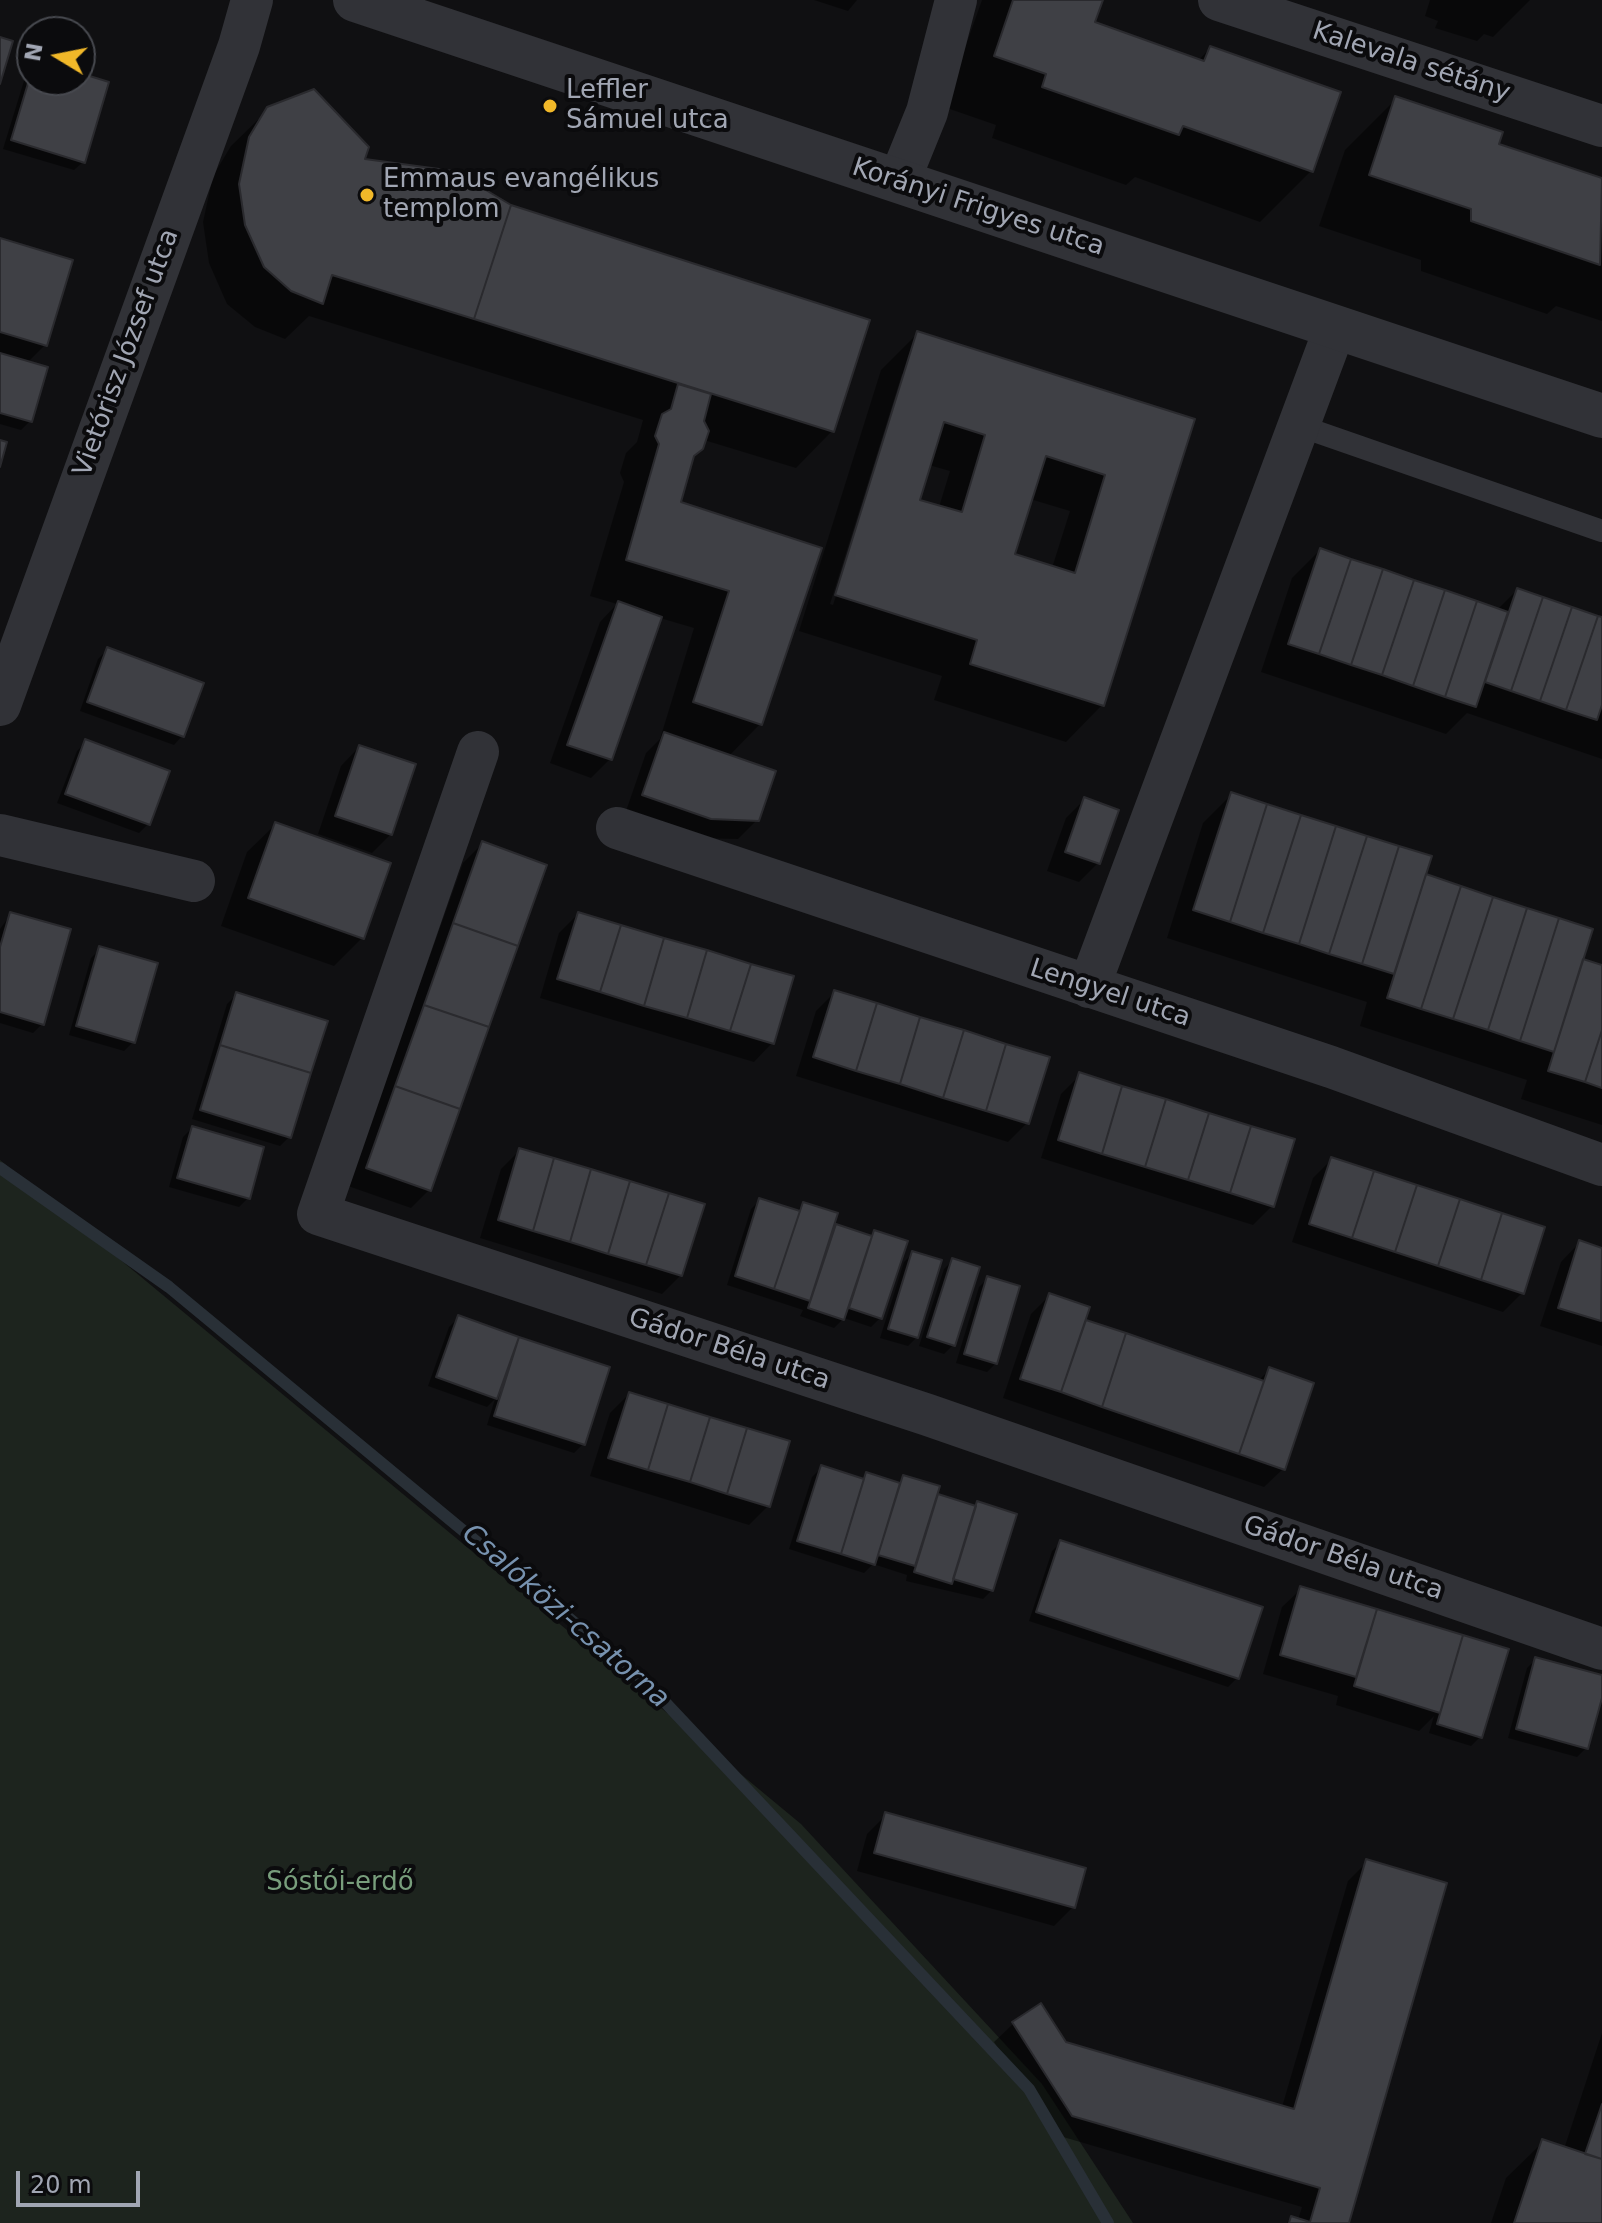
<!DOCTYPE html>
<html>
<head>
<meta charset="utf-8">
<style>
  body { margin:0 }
  #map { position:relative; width:1602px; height:2223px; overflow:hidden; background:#101012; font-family:"DejaVu Sans",sans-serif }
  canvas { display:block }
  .north { position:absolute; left:16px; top:16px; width:80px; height:80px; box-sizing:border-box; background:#0b0b0d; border:2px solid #47494f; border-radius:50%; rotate:280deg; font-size:22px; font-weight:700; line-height:32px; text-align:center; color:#a1a6b3 }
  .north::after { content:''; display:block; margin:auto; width:28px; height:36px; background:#f1b829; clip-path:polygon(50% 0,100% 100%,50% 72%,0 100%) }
  .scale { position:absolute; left:16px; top:2171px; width:124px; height:36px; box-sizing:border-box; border:4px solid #a1a6b3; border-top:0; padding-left:10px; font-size:24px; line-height:28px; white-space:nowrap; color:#a1a6b3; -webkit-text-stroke:6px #0b0b0d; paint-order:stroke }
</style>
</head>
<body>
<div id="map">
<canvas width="1602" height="2223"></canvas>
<div class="north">N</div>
<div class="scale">20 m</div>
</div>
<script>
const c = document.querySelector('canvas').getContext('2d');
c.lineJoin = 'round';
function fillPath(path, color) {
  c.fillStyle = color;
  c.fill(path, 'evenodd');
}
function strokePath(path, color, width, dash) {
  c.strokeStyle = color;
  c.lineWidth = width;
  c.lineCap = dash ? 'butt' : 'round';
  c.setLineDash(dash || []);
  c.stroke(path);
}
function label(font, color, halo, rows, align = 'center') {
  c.font = font + ' "DejaVu Sans",sans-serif';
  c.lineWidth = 8;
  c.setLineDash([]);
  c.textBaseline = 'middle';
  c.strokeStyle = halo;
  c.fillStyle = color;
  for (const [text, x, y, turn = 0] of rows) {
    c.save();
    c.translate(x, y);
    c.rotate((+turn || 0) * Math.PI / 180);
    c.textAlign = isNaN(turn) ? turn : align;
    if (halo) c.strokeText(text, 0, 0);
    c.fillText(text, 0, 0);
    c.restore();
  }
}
fillPath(new Path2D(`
  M0 1160 801 1824 1042 2084 1133 2223H0Z`), '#1d241e');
fillPath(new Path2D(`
  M814 0H857L848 11Z
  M982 0H1101L1093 24 1198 61 1210 48 1311 171 1260 222 1135 177 1126 185 992 138 996 125 944 107Z
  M1430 0H1530L1493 37 1484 34 1477 41 1435 28 1438 21 1425 16Z
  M32 66V80H80V75L83 162 74 170 3 149 27 71Z
  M1396 99 1496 145 1602 180V321L1556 306 1547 314 1421 271V260L1319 226 1345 150Z
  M269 109 832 431 796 468 704 440 692 457 679 503 819 549 760 724 728 757 757 820 738 839 692 838 625 814 646 753 660 739 694 628 660 618 610 759 591 778 550 763 600 622 617 604 590 596 624 482 620 473 626 453 637 442 643 420 309 316 285 339 255 327 227 304 209 263 203 222 213 176 231 146Z
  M0 240 45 345 27 363 30 421 21 430 0 424Z
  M918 333 1192 420 1102 705 1066 742 934 700 942 676 799 631 881 370ZM902 374H906L833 605 830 604ZM929 465 950 471 939 507 918 501ZM1030 499 1070 511 1052 568 1012 555Z
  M1320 550 1497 610 1517 590 1602 619V759L1467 713 1446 734 1261 672 1292 578Z
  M107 650 182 736 174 745 80 711 98 659Z
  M86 742 148 824 139 833 57 803 77 751Z
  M359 747 391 834 372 853 318 834 341 766Z
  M1231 795 1423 876 1581 960 1602 967V1125L1521 1099 1527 1080 1360 1026 1367 1002 1167 938 1203 823Z
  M1084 800 1098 863 1079 882 1047 871 1066 818Z
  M276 824 362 938 334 966 221 926 247 852Z
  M482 844 429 1190 411 1208 348 1186 463 863Z
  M11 914 42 1024 33 1033 0 1023V929Z
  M578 914 772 1043 754 1062 540 998 559 933Z
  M100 949 133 1042 124 1051 69 1035 91 958Z
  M835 992 1027 1123 1008 1142 796 1076 816 1011Z
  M236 995 289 1137 280 1146 192 1119 227 1004Z
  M1080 1075 1272 1206 1253 1225 1041 1158 1061 1094Z
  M192 1128 248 1198 239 1207 169 1187 183 1137Z
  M520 1150 681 1275 662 1294 480 1238 501 1169Z
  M1332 1159 1522 1293 1503 1312 1292 1242 1313 1178Z
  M760 1200 796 1212 803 1204 833 1226 869 1238 875 1232 880 1318 871 1327 844 1318 834 1328 800 1316 803 1310 727 1285 751 1209Z
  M1579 1243 1602 1250V1346L1540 1326 1561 1262Z
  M913 1253 917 1337 908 1346 880 1338 904 1262Z
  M953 1260V1345L944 1354 919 1346 944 1269Z
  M988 1278 996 1363 987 1372 956 1363 979 1287Z
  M1050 1295 1084 1321 1258 1381 1269 1370 1283 1469 1264 1487 1003 1398 1031 1314Z
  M458 1318 608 1368 583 1444 574 1453 487 1425 495 1399 487 1407 428 1386 449 1327Z
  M629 1394 768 1506 749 1525 590 1476 610 1413Z
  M821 1468 862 1480 867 1475 897 1484 904 1477 936 1495 1015 1515 992 1590 983 1599 906 1581 907 1575 873 1564 864 1573 789 1549 812 1477Z
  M1061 1542 1237 1678 1228 1687 1029 1621 1052 1551Z
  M1301 1589 1506 1651 1480 1737 1471 1746 1429 1733 1434 1716 1419 1731 1336 1705 1338 1696 1263 1674 1282 1607Z
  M1536 1659 1602 1677 1586 1748 1577 1757 1508 1738 1527 1668Z
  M886 1815 1073 1907 1054 1926 857 1871 867 1834Z
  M1367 1862 1347 2223H1287L1291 2218 1298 2220 1302 2207 1053 2134 994 2042 1013 2024 1064 2043 1282 2107 1348 1881Z
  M1602 2033V2223H1491L1506 2178 1543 2142 1564 2149Z`), '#0007');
strokePath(new Path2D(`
  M0 1168 169 1287 646 1682 1029 2089 1108 2223`), '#293037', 12);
const building = new Path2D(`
  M1013 0H1103L1095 22 1204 61 1210 46 1341 92 1313 172 1183 126 1179 135 1042 87 1046 74 994 56Z
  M0 37 13 41 0 84Z
  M32 70V80H80V73L109 82 85 163 11 140Z
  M314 89 369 147 365 159 454 171 511 205 474 319 332 275 323 304 291 291 264 267 245 225 239 184 249 137 267 107Z
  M1395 96 1503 132 1499 144 1602 178 1600 265 1471 221V209L1369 175Z
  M511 205 870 320 834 432 474 319Z
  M0 238 73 260 47 346 0 332Z
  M917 331 1195 419 1104 706 970 664 977 640 835 595ZM944 422 985 435 962 512 920 500ZM1046 456 1105 475 1075 573 1015 554Z
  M0 353 48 367 32 422 0 413Z
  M678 384 711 394 704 421 709 431 703 449 694 456 681 502 822 548 762 725 693 702 729 591 626 560 659 444 655 436 662 414 671 409Z
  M0 440 7 442 0 467Z
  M1320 548 1351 559 1319 654 1288 644Z
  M1351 559 1383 569 1351 665 1319 654Z
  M1383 569 1414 580 1382 675 1351 665Z
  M1414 580 1445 590 1413 686 1382 675Z
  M1517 588 1543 597 1511 691 1485 682Z
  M1445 590 1477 601 1445 697 1413 686Z
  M1543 597 1572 607 1540 701 1511 691Z
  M618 601 662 617 612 760 567 745Z
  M1477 601 1508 612 1476 707 1445 697Z
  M1572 607 1598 616 1566 710 1540 701Z
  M1598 616 1602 617V705L1597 720 1566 710Z
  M107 647 204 683 184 737 87 702Z
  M664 732 776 771 759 821 711 819 642 795Z
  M85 739 170 771 150 825 65 794Z
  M359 745 416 764 392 835 335 816Z
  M1231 792 1267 804 1230 922 1193 910Z
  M1084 797 1119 810 1100 864 1065 852Z
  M1267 804 1301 815 1263 933 1230 922Z
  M1301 815 1336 826 1299 944 1263 933Z
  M275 822 391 863 364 939 248 898Z
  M1336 826 1367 836 1329 954 1299 944Z
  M1367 836 1399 846 1362 964 1329 954Z
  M482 841 547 865 518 946 453 923Z
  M1399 846 1432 856 1394 974 1362 964Z
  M1426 874 1461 886 1421 1009 1387 998Z
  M1461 886 1493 897 1453 1019 1421 1009Z
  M1493 897 1527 908 1488 1030 1453 1019Z
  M1527 908 1559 918 1520 1041 1488 1030Z
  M10 912 71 929 44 1025 0 1012V947Z
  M578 912 621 925 600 992 557 979Z
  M1559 918 1593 929 1554 1052 1520 1041Z
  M453 923 518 946 489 1027 424 1005Z
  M621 925 664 938 644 1006 600 992Z
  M664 938 707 950 687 1018 644 1006Z
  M99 946 158 963 135 1043 76 1026Z
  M707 950 751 964 730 1031 687 1018Z
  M1583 959 1602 965V1030L1585 1082 1548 1071Z
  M751 964 794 976 774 1044 730 1031Z
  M834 990 877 1003 856 1071 813 1057Z
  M236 992 328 1021 311 1073 220 1045Z
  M877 1003 920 1017 900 1084 856 1071Z
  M424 1005 489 1027 460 1109 395 1086Z
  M920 1017 964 1030 943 1098 900 1084Z
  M964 1030 1006 1044 986 1111 943 1098Z
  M1602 1030V1088L1585 1082Z
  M1006 1044 1050 1057 1029 1124 986 1111Z
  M220 1045 311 1073 291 1138 200 1110Z
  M1079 1072 1122 1086 1102 1154 1058 1140Z
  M395 1086 460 1109 431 1191 366 1168Z
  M1122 1086 1166 1099 1145 1167 1102 1154Z
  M1166 1099 1209 1113 1188 1180 1145 1167Z
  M1209 1113 1251 1126 1230 1193 1188 1180Z
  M192 1126 264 1147 250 1199 177 1178Z
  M1251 1126 1295 1139 1274 1207 1230 1193Z
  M519 1148 554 1158 533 1231 498 1220Z
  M1331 1157 1374 1171 1352 1238 1309 1224Z
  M554 1158 591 1169 570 1242 533 1231Z
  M591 1169 630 1181 608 1254 570 1242Z
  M1374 1171 1417 1185 1395 1252 1352 1238Z
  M630 1181 669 1193 646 1265 608 1254Z
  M1417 1185 1460 1199 1438 1266 1395 1252Z
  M669 1193 705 1204 682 1276 646 1265Z
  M759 1198 800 1211 774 1289 735 1276Z
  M1460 1199 1502 1213 1481 1280 1438 1266Z
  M803 1202 838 1213 810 1301 774 1289Z
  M1502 1213 1545 1227 1524 1294 1481 1280Z
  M836 1224 872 1236 844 1320 808 1308Z
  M874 1230 908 1241 882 1319 849 1308Z
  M1579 1240 1602 1248 1601 1321 1558 1308Z
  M912 1251 942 1260 918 1338 888 1329Z
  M952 1258 980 1267 955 1346 927 1337Z
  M987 1276 1020 1286 997 1364 964 1354Z
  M1049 1293 1090 1307 1061 1392 1020 1379Z
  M458 1315 519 1337 497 1399 436 1377Z
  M1086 1320 1126 1333 1102 1407 1061 1392Z
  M1126 1333 1264 1381 1239 1454 1102 1407Z
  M519 1337 610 1367 585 1445 494 1416Z
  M1269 1367 1314 1383 1285 1470 1239 1454Z
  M629 1392 668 1404 648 1470 608 1458Z
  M668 1404 710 1417 690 1482 648 1470Z
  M710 1417 747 1428 727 1494 690 1482Z
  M747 1428 790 1441 770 1507 727 1494Z
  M821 1465 864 1479 841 1554 797 1541Z
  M866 1472 900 1483 875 1565 841 1554Z
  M903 1475 940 1486 915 1566 878 1555Z
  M938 1494 976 1506 952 1584 914 1572Z
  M977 1501 1017 1514 993 1591 953 1579Z
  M1060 1540 1263 1607 1239 1679 1036 1612Z
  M1300 1586 1377 1609 1356 1677 1280 1655Z
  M1377 1609 1463 1635 1440 1713 1354 1686Z
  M1463 1635 1509 1649 1482 1738 1437 1724Z
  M1535 1657 1602 1675V1698L1588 1749 1516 1729Z
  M885 1812 1086 1868 1075 1908 874 1853Z
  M1366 1859 1447 1883 1349 2223H1289L1291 2216 1310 2222 1320 2188 1072 2116 1012 2022 1041 2003 1066 2042 1294 2109Z
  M1602 2104V2159L1585 2154Z
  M1542 2139 1602 2159V2223H1514Z`);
fillPath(building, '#3f4045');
strokePath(building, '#2a2a2e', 2);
strokePath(new Path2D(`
  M1300 426 1602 531`), '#313237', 22);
strokePath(new Path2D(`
  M1219 0 1602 126
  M899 181 927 112 956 0
  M0 705 239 46 252 0
  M478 752 318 1214 928 1415 1602 1649
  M617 828 1331 1067 1602 1165
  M0 835 194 881
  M1089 987 1335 328`), '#313237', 42);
strokePath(new Path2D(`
  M355 0 1602 416`), '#313237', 44);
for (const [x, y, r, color] of [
  [550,106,8,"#f1b829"],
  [367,195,8,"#f1b829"]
]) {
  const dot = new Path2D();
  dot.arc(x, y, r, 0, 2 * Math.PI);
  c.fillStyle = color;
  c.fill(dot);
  strokePath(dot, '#0b0b0d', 3);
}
label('26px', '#a1a6b3', '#0b0b0d', [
  ["Kalevala sétány",1411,63,18],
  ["Korányi Frigyes utca",978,208,18],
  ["Vietórisz József utca",127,353,-70],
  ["Lengyel utca",1110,994,18],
  ["Gádor Béla utca",729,1350,18],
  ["Gádor Béla utca",1343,1559,19]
]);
label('26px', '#a1a6b3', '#0b0b0d', [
  ["Leffler",566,91],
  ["Sámuel utca",566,121],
  ["Emmaus evangélikus",383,180],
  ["templom",383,210]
], 'left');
label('26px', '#789e7c', '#0b0b0d', [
  ["Sóstói-erdő",340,1883]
]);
label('italic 28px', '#7792af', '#0b0b0d', [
  ["Csalóközi-csatorna",565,1617,41]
]);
</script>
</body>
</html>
